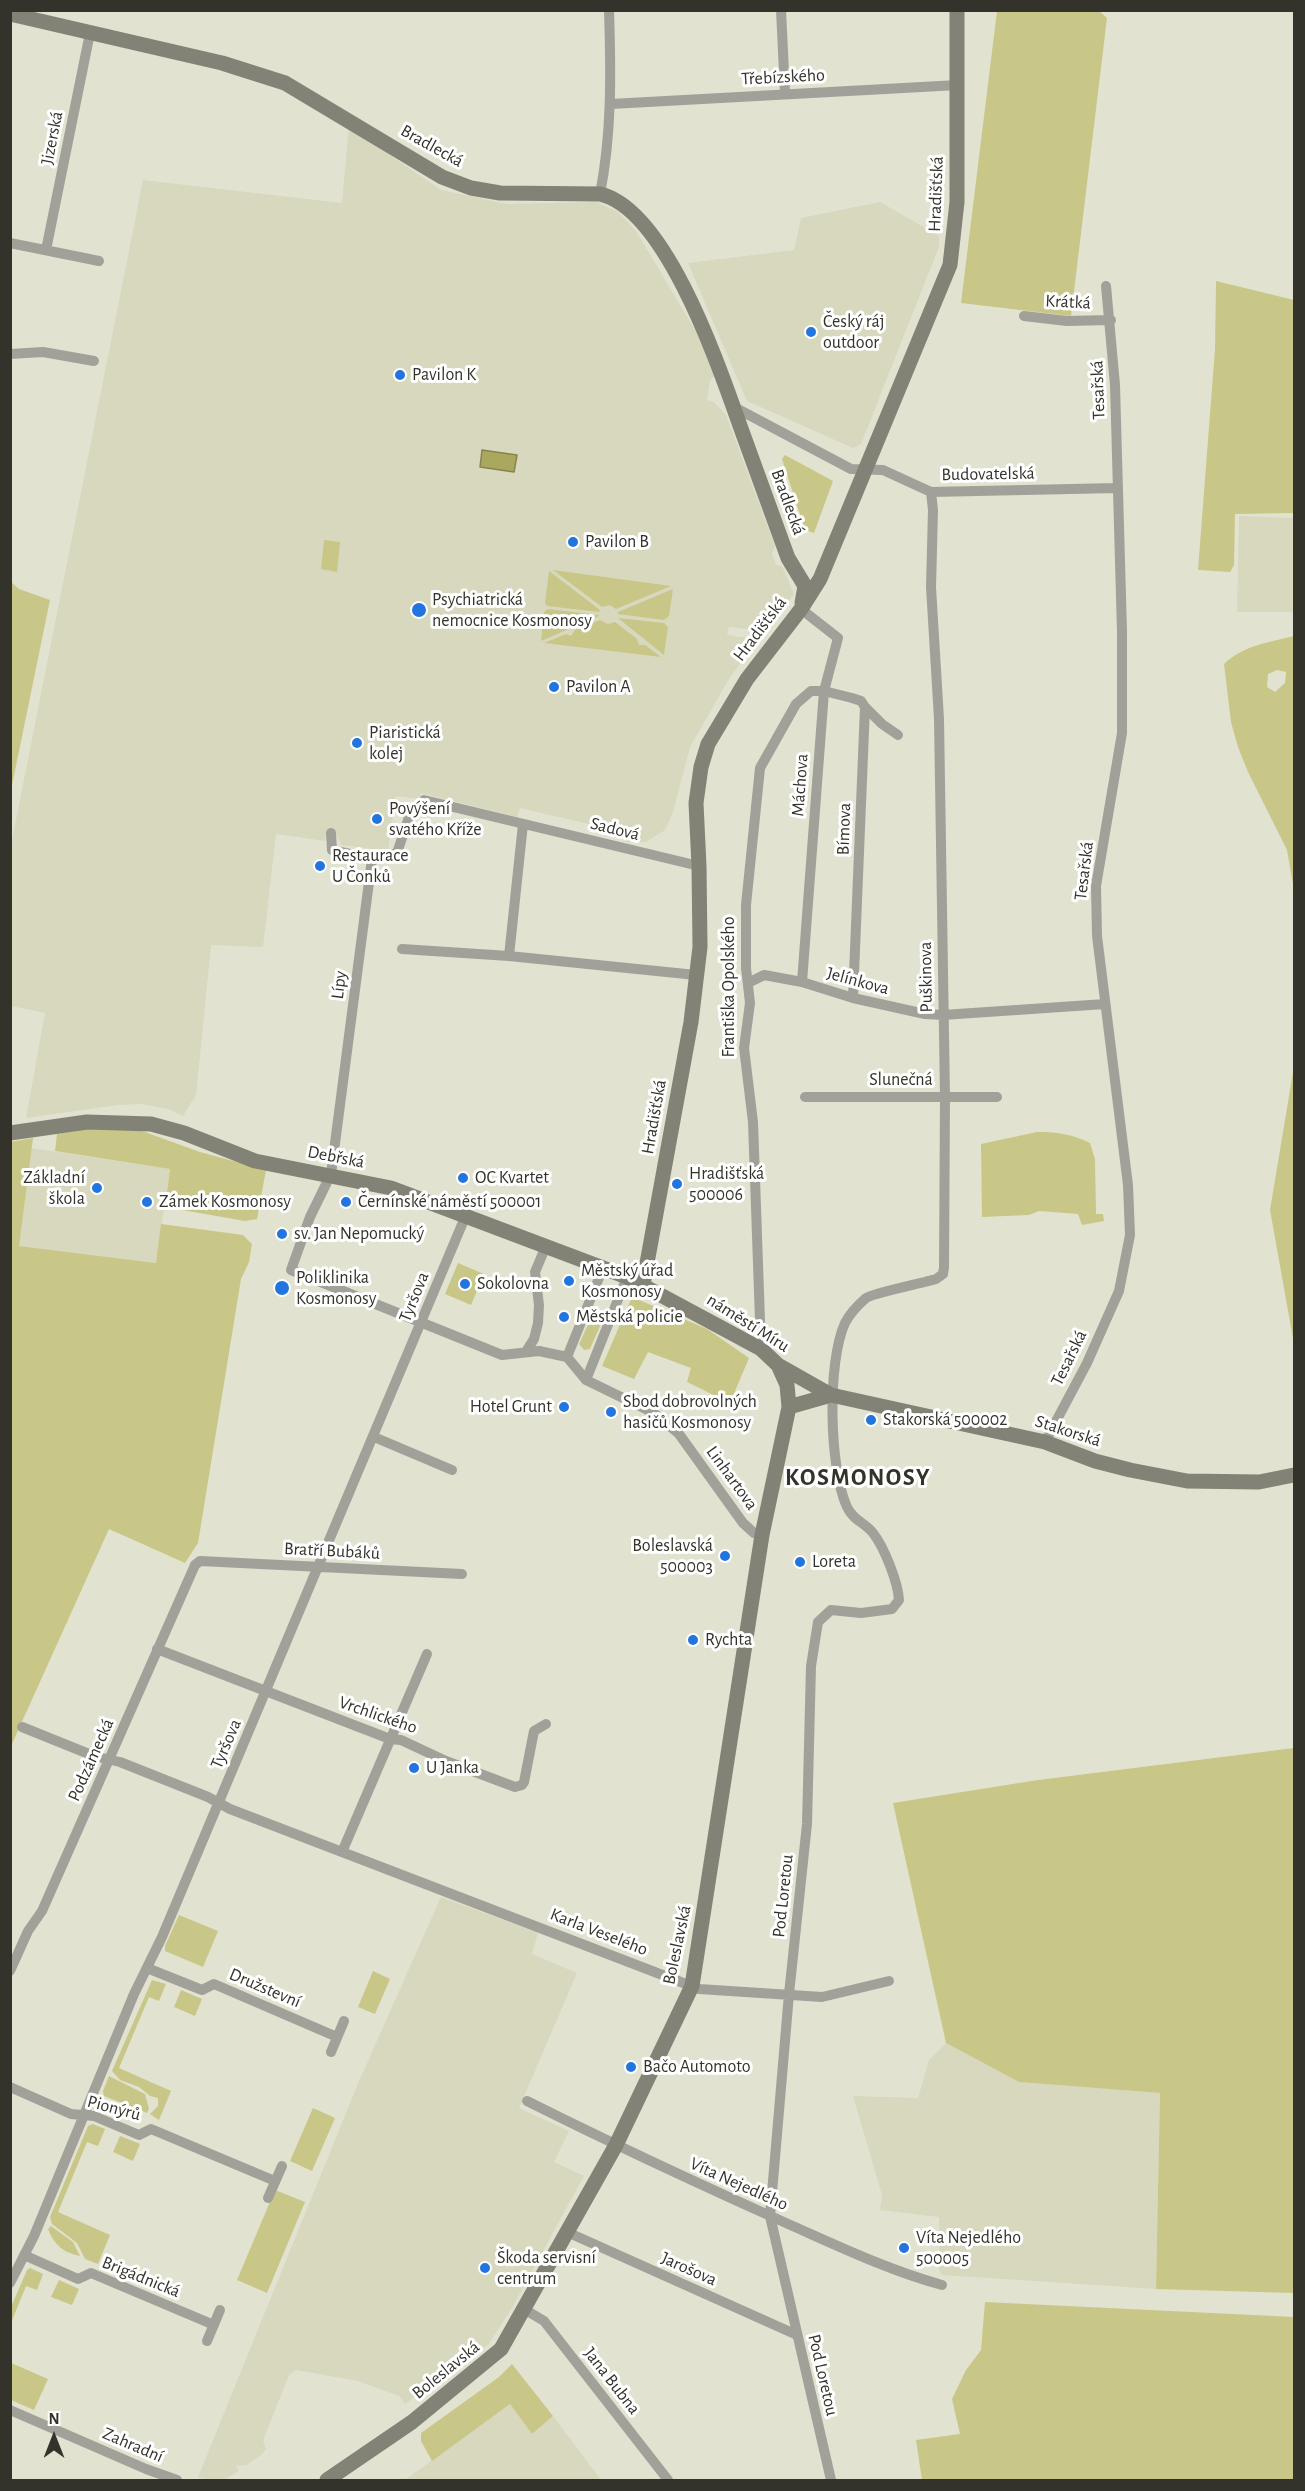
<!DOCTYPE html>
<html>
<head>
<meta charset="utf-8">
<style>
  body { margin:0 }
  #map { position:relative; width:1305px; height:2491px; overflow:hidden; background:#e2e2d0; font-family:"Alegreya Sans",sans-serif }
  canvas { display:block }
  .frame { position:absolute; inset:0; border:12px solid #33332c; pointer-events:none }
  .north { position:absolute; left:24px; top:2407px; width:60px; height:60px; -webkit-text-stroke:4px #fff; paint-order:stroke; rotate:0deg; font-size:16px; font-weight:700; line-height:24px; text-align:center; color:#33332c }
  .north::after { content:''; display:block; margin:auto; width:21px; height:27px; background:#33332c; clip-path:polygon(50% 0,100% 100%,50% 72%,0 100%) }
</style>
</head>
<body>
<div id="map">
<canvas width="1305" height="2491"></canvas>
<div class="frame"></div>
<div class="north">N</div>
</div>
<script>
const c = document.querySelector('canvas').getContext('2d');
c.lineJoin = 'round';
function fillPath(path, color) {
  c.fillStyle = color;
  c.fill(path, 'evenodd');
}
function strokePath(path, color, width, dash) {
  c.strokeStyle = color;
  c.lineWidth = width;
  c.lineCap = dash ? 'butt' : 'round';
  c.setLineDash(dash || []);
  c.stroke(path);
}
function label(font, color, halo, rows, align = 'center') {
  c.font = font + ' "Alegreya Sans",sans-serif';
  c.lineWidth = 6;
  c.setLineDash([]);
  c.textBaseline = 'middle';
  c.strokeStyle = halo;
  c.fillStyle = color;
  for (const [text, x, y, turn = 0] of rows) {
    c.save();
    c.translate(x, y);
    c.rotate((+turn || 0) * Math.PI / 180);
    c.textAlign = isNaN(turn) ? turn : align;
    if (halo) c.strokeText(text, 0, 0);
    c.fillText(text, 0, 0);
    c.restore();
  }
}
fillPath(new Path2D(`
  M349 127 441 190 507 204 597 202 618 212 636 231 704 345 714 376 710 381 707 400 714 402 726 415 775 546 772 554 776 565 782 566 794 594 764 631 729 627 727 634 732 636 758 639 729 679 690 747 673 812 665 830 646 842H625L627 833 520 808 517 817 421 793 419 799 396 796 388 851 341 845 336 833 327 832 325 841 276 834 263 947 211 945 196 1095 183 1116 168 1109 141 1104 118 1105 26 1118 45 1013 11 1006V845L143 180 342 203Z
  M880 202 939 236V247L861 444 853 448 747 401 688 263 794 250 801 218Z
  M1239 516 1294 518V612H1237Z
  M31 1148 170 1169 156 1263 18 1246Z
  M441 1897 538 1933 532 1954 577 1973 519 2108 569 2131 554 2162 584 2176 512 2308 488 2345 405 2404 399 2396 358 2381 296 2370 289 2375 263 2440 266 2449 261 2455 247 2465 236 2466 239 2471 224 2480H210L198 2477 359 2081Z
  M946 2043 1019 2082 1160 2093 1156 2289 942 2275 939 2270V2217L880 2210 882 2195 853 2096 918 2098 929 2060Z
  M510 2404 532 2434 553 2416 601 2480H405Z`), '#d8d8bf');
fillPath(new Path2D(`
  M997 11H1099L1107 18 1071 316 961 303Z
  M1216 281 1294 300V513L1235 514 1234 565 1230 572 1198 570 1215 349Z
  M785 455 833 481 814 533 805 530 782 459Z
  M324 540 340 542 337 572 321 569Z
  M553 570 671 586 616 609 610 605 602 607Z
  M549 571 600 610 599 612 547 606 545 603Z
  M11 582 19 589 50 600 11 790Z
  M673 589 669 616 664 620 618 614V612Z
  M548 609 599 615V616L541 641 544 612Z
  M618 618 664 623 668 627 664 655Z
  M600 620 608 624 615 622 637 639 639 645H645L661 657 544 643 566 634 571 636 575 630Z
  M1294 636V890L1287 850 1248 772 1238 747 1231 722 1224 664C1242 646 1270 642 1294 636ZM1277 670 1286 672 1285 683 1275 692 1267 687 1268 674Z
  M1294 1066V1344L1270 1210Z
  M98 1127 142 1131 200 1152 266 1170 257 1219 245 1221 165 1207 170 1169 55 1151 57 1134Z
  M1037 1132C1057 1132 1072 1134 1090 1143L1095 1159 1096 1214H1103L1104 1221 1082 1225 1078 1214 1039 1211 1029 1215 982 1217 981 1144Z
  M33 1138 19 1246 156 1263 161 1224 243 1235 252 1244 249 1262 241 1279 198 1543 185 1563 109 1529 11 1746 10 1142Z
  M458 1263 484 1274 471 1305 445 1294Z
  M632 1297 707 1329 749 1358 730 1403 687 1382 691 1368 648 1352 634 1379 602 1366Z
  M597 1310 604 1314V1317L590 1349 584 1350 579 1344 594 1312Z
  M1294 1748V2293L1156 2289 1160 2093 1019 2082 946 2043 893 1803 1038 1780Z
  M179 1915 218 1931 203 1967 165 1951V1946Z
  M373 1971 390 1979 375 2014 358 2007Z
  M152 1980 166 1984 159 2001 149 1997 119 2068 171 2091 159 2120 150 2114 158 2106V2098L150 2096 139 2087 120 2080 112 2071Z
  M181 1990 202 1999 195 2016 174 2007Z
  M109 2076 145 2094 149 2109 147 2113 104 2096 103 2091Z
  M313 2108 335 2118 312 2171 290 2161Z
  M93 2124 105 2129 98 2146 87 2142 58 2212 110 2235 98 2264 85 2259 77 2243 52 2224 50 2217 88 2126Z
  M120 2136 140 2144 133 2161 113 2152Z
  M275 2190 305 2202 267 2293 237 2280Z
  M51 2226 73 2242 80 2256C63 2252 55 2246 48 2229Z
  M30 2268 43 2274 37 2290 26 2286 11 2323V2307L27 2270Z
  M59 2280 79 2289 72 2305 51 2297Z
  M985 2302 1294 2317V2480H922L916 2440 960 2434 952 2399 966 2370 981 2350Z
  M11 2363 48 2379 34 2410 11 2400Z
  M512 2364 553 2416 532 2434 510 2404 432 2461 421 2441V2433L499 2377Z`), '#c8c787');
const water = new Path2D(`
  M482 450 517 455 514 472 480 467Z`);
fillPath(water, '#aaa85e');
strokePath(water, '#86854f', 1.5);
strokePath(new Path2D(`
  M781 10 785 93
  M611 104 958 85
  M600 194C612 133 611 72 609 10
  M10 243 99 261
  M46 250 90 33
  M1024 316 1067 321 1111 320
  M10 354 43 352 94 361
  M732 406 851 469 883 470 931 492 1117 488
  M801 609 838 638 824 691 802 982
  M865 707 882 724 898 735
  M331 833 332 850 372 859 397 853 409 817 424 800 699 866
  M372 859 331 1174 310 1217 291 1270 502 1355 539 1351 567 1357 586 1380 654 1413 679 1434 743 1523 754 1533 762 1535
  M402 949 509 956 696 975
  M509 956 523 824
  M748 983 764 975 802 982 853 998 925 1014 943 1015 1105 1004
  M805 1097H997
  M761 1349 753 1122 744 1048 750 1003 746 968V905L760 768 796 704 811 691H824L852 698 861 701 865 707 853 998
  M527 1350 534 1339 538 1323 539 1305 535 1272 546 1246
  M567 1357 603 1268
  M586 1380 627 1277
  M374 1437 452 1470
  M1045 1442 1087 1363 1119 1291 1130 1235 1128 1185 1097 936 1096 886 1122 733V632L1115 385 1106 286
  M157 1649 390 1739 401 1740 446 1761 515 1787 522 1785 524 1782 534 1731 546 1724
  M22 1727 94 1756 120 1762 208 1797 230 1809 699 1989 822 1997 889 1981
  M342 1852 427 1654
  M147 1968 202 1990 214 1984 337 2037
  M10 1971 28 1931 42 1911 195 1565 200 1561 462 1574
  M331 2052 344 2021
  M10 2087 71 2114 94 2116 139 2135 151 2129 275 2181
  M527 2101C613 2144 699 2184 786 2223 838 2246 888 2270 942 2285
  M268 2198 282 2166
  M567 2232 797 2335
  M24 2255 78 2279 91 2273 214 2325
  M10 2283 34 2236 134 1994 162 1937 466 1215
  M524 2309 544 2321 668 2480
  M207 2341 220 2310
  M10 2410 146 2469 177 2480
  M831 2480 770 2216 789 1994 807 1824 811 1666 818 1622 831 1610 861 1613 892 1609 899 1600C898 1582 884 1547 873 1533 865 1523 853 1520 847 1507 829 1468 827 1362 845 1323 850 1313 858 1305 866 1298 873 1293 923 1283 936 1279L943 1274 944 1267 945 1097 939 719 931 587 933 510 931 492`), '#a1a19a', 10);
strokePath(new Path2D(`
  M10 14 222 63 285 83 442 177 471 188 500 193 600 194C668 210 721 373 743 434 758 475 773 517 788 558L805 586 802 603
  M10 1133 87 1122 151 1124 184 1133 255 1161 391 1188 627 1277 761 1349 778 1365 831 1395 1045 1442 1095 1461 1130 1470 1187 1481 1259 1482 1294 1475
  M643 1285 691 1022 700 947 699 866 696 803 701 767 708 744 747 679 801 609 820 579 950 265 957 202V10
  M789 1407 831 1395
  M327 2480 412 2422 501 2349 616 2145 692 1986 762 1535 789 1407 787 1385 778 1365`), '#828277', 15);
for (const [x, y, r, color] of [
  [811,332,6,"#2274df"],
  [400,375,6,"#2274df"],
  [573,542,6,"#2274df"],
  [419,610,8,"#2274df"],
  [554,687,6,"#2274df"],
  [357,743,6,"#2274df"],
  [377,819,6,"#2274df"],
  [320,866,6,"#2274df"],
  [463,1178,6,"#2274df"],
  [677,1184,6,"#2274df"],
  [97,1188,6,"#2274df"],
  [147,1202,6,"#2274df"],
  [346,1202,6,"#2274df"],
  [282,1234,6,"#2274df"],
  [569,1281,6,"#2274df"],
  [465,1284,6,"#2274df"],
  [282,1288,8,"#2274df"],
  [564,1317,6,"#2274df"],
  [564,1407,6,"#2274df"],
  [611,1412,6,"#2274df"],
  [871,1420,6,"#2274df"],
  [725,1556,6,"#2274df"],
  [800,1562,6,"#2274df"],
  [693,1640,6,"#2274df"],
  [414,1768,6,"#2274df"],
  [631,2067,6,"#2274df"],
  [904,2248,6,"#2274df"],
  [485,2268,6,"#2274df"]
]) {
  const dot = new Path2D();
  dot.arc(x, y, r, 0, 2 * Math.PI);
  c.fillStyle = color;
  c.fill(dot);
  strokePath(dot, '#fff', 2);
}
label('18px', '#33332c', '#fff', [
  ["Třebízského",783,77,-3],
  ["Jizerská",52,138,-79],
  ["Bradlecká",432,146,29],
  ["Hradišťská",936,194,-88],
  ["Krátká",1068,302,3],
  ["Tesařská",1098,390,-92],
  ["Budovatelská",988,474,-1],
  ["Bradlecká",788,502,70],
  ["Hradišťská",760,629,-53],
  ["Máchova",800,785,-86],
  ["Sadová",615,829,14],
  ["Bímova",844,829,-88],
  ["Tesařská",1084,871,-83],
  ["Puškinova",926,977,-91],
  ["Jelínkova",858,981,15],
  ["Lípy",339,985,-83],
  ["Františka Opolského",729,987,-90],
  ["Slunečná",901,1080],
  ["Hradišťská",654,1117,-80],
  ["Debřská",336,1157,11],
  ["Tyršova",414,1297,-68],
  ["náměstí Míru",748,1323,32],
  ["Tesařská",1069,1358,-64],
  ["Stakorská",1068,1431,18],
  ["Linhartova",732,1478,54],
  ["Bratří Bubáků",332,1551,3],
  ["Vrchlického",378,1715,19],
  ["Tyršova",226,1744,-67],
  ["Podzámecká",91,1760,-66],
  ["Pod Loretou",783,1896,-84],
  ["Karla Veselého",599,1932,21],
  ["Boleslavská",677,1945,-78],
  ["Družstevní",265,1988,23],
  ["Pionýrů",114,2108,15],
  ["Víta Nejedlého",739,2184,24],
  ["Jarošova",689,2269,24],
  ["Brigádnická",141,2277,22],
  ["Boleslavská",446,2370,-39],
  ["Pod Loretou",823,2375,77],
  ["Jana Bubna",612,2381,52],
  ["Zahradní",133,2445,23]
]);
label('18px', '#33332c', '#fff', [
  ["Český ráj",823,322],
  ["outdoor",823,343],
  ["Pavilon K",412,375],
  ["Pavilon B",585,542],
  ["Psychiatrická",432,600],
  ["nemocnice Kosmonosy",432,621],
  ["Pavilon A",566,687],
  ["Piaristická",369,733],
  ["kolej",369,754],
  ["Povýšení",389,809],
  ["svatého Kříže",389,830],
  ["Restaurace",332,856],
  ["U Čonků",332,877],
  ["Hradišťská",689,1174],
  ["500006",689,1195],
  ["Základní",85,1178,"right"],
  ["škola",85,1199,"right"],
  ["OC Kvartet",475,1178],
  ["Zámek Kosmonosy",159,1202],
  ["Černínské náměstí 500001",358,1202],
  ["sv. Jan Nepomucký",294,1234],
  ["Městský úřad",581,1271],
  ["Kosmonosy",581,1292],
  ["Poliklinika",296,1278],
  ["Kosmonosy",296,1299],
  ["Sokolovna",477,1284],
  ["Městská policie",576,1317],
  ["Sbod dobrovolných",623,1402],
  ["hasičů Kosmonosy",623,1423],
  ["Hotel Grunt",552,1407,"right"],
  ["Stakorská 500002",883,1420],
  ["Boleslavská",713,1546,"right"],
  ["500003",713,1567,"right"],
  ["Loreta",812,1562],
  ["Rychta",705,1640],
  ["U Janka",426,1768],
  ["Bačo Automoto",643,2067],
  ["Víta Nejedlého",916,2238],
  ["500005",916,2259],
  ["Škoda servisní",497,2258],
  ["centrum",497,2279]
], 'left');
c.letterSpacing = '1.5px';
label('bold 24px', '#33332c', '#fff', [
  ["KOSMONOSY",858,1478]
]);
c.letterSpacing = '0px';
</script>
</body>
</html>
